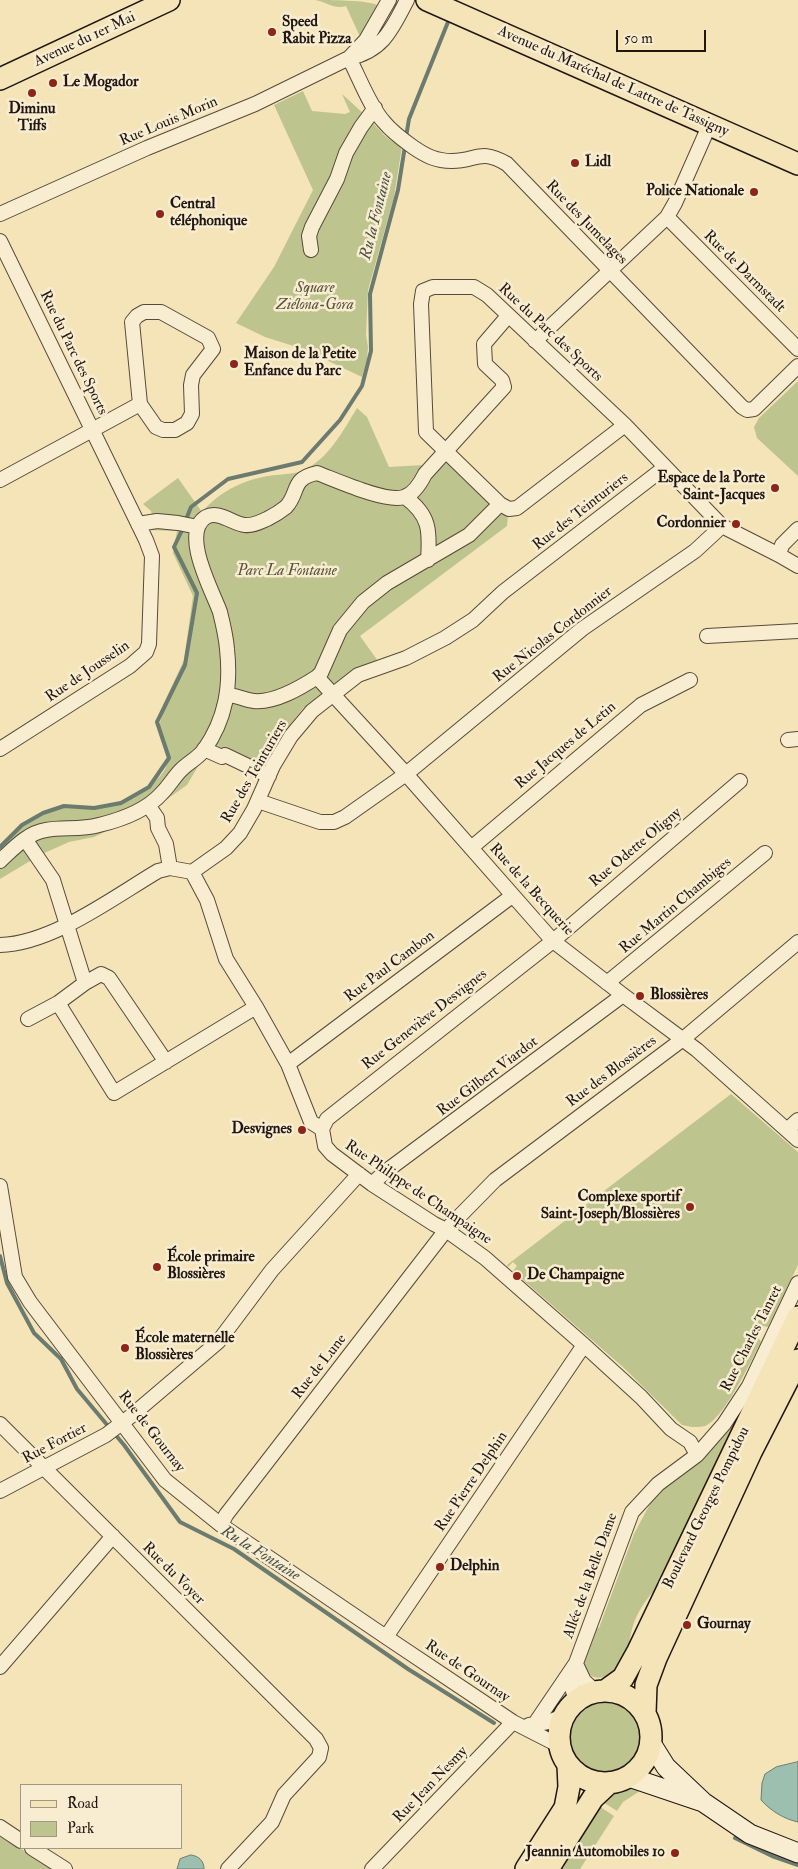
<!DOCTYPE html>
<html>
<head>
<meta charset="utf-8">
<style>
  body { margin:0 }
  #map { position:relative; width:798px; height:1869px; overflow:hidden; background:#f5e4b8; font-family:"IM FELL Double Pica",serif }
  canvas { display:block }
  .legend { position:absolute; left:20px; top:1784px; width:162px; height:65px; box-sizing:border-box; background:#f8edd1; border:1px solid #a29784; margin:0; padding:6px 9px; list-style:none; font-size:15px; color:#211611 }
  .legend li { display:flex; align-items:center; gap:10px; height:25px }
  .legend b { width:25px; border:1px solid #a29784 }
  .scale { position:absolute; left:616px; top:30px; width:90px; height:22px; box-sizing:border-box; border:2px solid #211611; border-top:0; padding-left:6px; font-size:15px; line-height:18px; white-space:nowrap; color:#211611; -webkit-text-stroke:4px #f8edd1; paint-order:stroke }
</style>
</head>
<body>
<div id="map">
<canvas width="798" height="1869"></canvas>
<ul class="legend">
<li><b style="height:6px;background:#f5e4b8"></b>Road</li>
<li><b style="height:14px;background:#bdc48d"></b>Park</li>
</ul>
<div class="scale">50 m</div>
</div>
<script>
const c = document.querySelector('canvas').getContext('2d');
c.lineJoin = 'round';
function fillPath(path, color) {
  c.fillStyle = color;
  c.fill(path, 'evenodd');
}
function strokePath(path, color, width, dash) {
  c.strokeStyle = color;
  c.lineWidth = width;
  c.lineCap = dash ? 'butt' : 'round';
  c.setLineDash(dash || []);
  c.stroke(path);
}
function label(font, color, halo, rows, align = 'center') {
  c.font = font + ' "IM FELL Double Pica",serif';
  c.lineWidth = 5;
  c.setLineDash([]);
  c.textBaseline = 'middle';
  c.strokeStyle = halo;
  c.fillStyle = color;
  for (const [text, x, y, turn = 0] of rows) {
    c.save();
    c.translate(x, y);
    c.rotate((+turn || 0) * Math.PI / 180);
    c.textAlign = isNaN(turn) ? turn : align;
    if (halo) c.strokeText(text, 0, 0);
    c.fillText(text, 0, 0);
    c.restore();
  }
}
fillPath(new Path2D(`
  M315 0C330 0 366 0 377 5V8L361 39 346 6C335 10 327 2 315 0Z
  M303 91 312 111 345 114 350 112 342 94C352 103 362 112 371 121 384 134 384 138 402 146L394 197 368 290 366 335 368 347 367 359 362 377 303 349 265 337 236 323 274 267 313 190 274 105Z
  M798 381V476L757 438 754 427 759 418Z
  M357 408 367 417 389 467 424 465 435 452 496 508 508 515 507 526 360 636 378 661C346 674 330 682 308 710L304 707 280 737 261 769 251 761 227 748 223 751H207L187 785 153 809 94 837 69 842 40 855 0 879V844C15 829 30 816 50 810 65 805 80 808 96 807 116 806 162 786 167 764 170 753 159 742 159 731 158 721 165 716 163 705L184 660 193 596 173 553 177 531 149 530 153 523 151 511 143 504 178 478 202 512C221 490 247 478 275 475 284 474 294 474 302 471 328 460 343 431 357 408Z
  M731 1094 798 1152V1265L768 1327 763 1326 758 1337 761 1342C751 1361 724 1419 705 1426 697 1428 690 1427 682 1425L624 1368 513 1271 517 1266 513 1262 508 1267 507 1265Z
  M740 1415 665 1581C651 1593 643 1602 635 1620 628 1636 629 1669 608 1676 598 1680 583 1677 583 1663 584 1651 592 1638 596 1627L599 1628 634 1534 650 1504 648 1501 663 1487 708 1453Z
  M566 1738a37 37 0 1 1 74 0a37 37 0 1 1-74 0Z
  M635 1788 643 1789 623 1802 617 1811 603 1802 612 1793Z
  M599 1806 614 1816 580 1869H557Z
  M0 1835 52 1869H0Z`), '#bdc48d');
const water = new Path2D(`
  M798 1762V1822C784 1819 771 1811 761 1800L762 1783 765 1774 776 1767Z
  M191 1855C199 1856 204 1861 204 1869H177L180 1859Z`);
fillPath(water, '#9cbfaf');
strokePath(water, '#6b7b70', 1);
strokePath(new Path2D(`
  M406 137 409 119 450 17
  M185 522 191 507 228 479 302 462 340 420 362 386 371 351 370 294 398 190 405 146
  M0 847 22 825 43 813 64 806 94 808 121 803 149 787 169 758 157 722 185 665 197 593 174 547 183 528
  M0 1256 7 1283 34 1333 61 1359 77 1389 124 1445 180 1522 234 1549 408 1669 494 1723
  M735 1838 772 1856 798 1865`), '#6b7b70', 4);
const street = new Path2D(`
  M349 58C359 77 370 107 384 122 392 132 402 139 413 147 426 156 436 161 452 161 477 161 480 148 507 164L742 407 747 410 754 409 798 366
  M349 58 366 40 389 0
  M0 214 147 148 255 104 349 58C383 51 392 29 407 0
  M667 217 798 349
  M0 241 146 540 152 556 149 644 146 652 130 666 0 749
  M311 250 309 236 312 227 337 179 346 153 361 127 375 108
  M144 312H161L208 338 213 349 193 375 191 385 192 414 187 423 175 430H163L156 427 140 404 132 322 137 316Z
  M535 341 667 217 675 203 709 126
  M625 425 517 508 509 509 500 504 426 432 421 304 423 291 433 287H474L487 295 625 425 722 526 779 555 798 566
  M0 480 140 404
  M405 497C430 515 430 531 428 560
  M138 524 157 521 178 523 198 527
  M779 555 782 545 798 529
  M707 636 798 631
  M317 677 406 774 553 941 623 995 697 1050 798 1140
  M227 695C236 695 245 700 254 701 275 703 300 688 317 677L321 673 340 630 363 602 387 583 469 535 500 504
  M788 740 798 739
  M204 749 222 757 225 755 269 776
  M258 801 320 822H334L345 817 406 774 582 629 695 551 722 526
  M148 805 157 818 158 828 166 844 170 868
  M25 839 53 880 85 983
  M471 848 641 705 690 680
  M0 861C13 849 27 833 46 830 64 827 81 830 99 825 120 820 147 810 162 793 169 786 174 777 181 770 188 763 198 758 204 750 226 719 231 686 227 649 226 637 223 624 220 612 213 592 180 533 206 517 219 510 233 524 245 525 253 526 260 522 267 519 273 516 281 511 286 507 300 492 290 479 317 473 336 480 386 503 404 497 414 494 421 482 425 474L504 387 502 380 485 364 484 344 508 316
  M192 872 207 900 226 959 256 1007 288 1064 311 1122 322 1129 325 1146 332 1154 372 1184 434 1224 446 1230 485 1258 584 1345 641 1397 671 1429 690 1442 697 1455
  M192 872 226 848 240 833 254 809 273 766 291 736 312 711 358 675 406 658 445 638 473 620 503 592 664 468
  M0 945C52 944 114 897 158 871L170 868 192 872
  M607 983 765 853
  M58 1003 114 1093 256 1007
  M28 1019 58 1003 85 983 101 974 109 978 166 1062
  M288 1064 512 896
  M322 1129 327 1119 332 1115 553 941 740 781
  M787 1130 798 1120
  M372 1184 385 1172 623 995
  M0 1186 15 1277 30 1302 165 1480 221 1525 386 1637 513 1722 560 1746
  M0 1424 316 1739 321 1748 319 1757 284 1795 272 1822 228 1869
  M0 1491 106 1435 131 1416 218 1342 272 1270 359 1174
  M221 1525 226 1515 446 1230 495 1180 683 1039 798 942
  M386 1637 584 1345
  M576 1664 584 1681 596 1692
  M0 1667 113 1536
  M576 1667 572 1688 576 1701
  M529 1725 549 1722 564 1715
  M534 1725 576 1663 632 1512 658 1484 697 1455 724 1424 749 1386 798 1283
  M0 1827 21 1841
  M32 1848 65 1869
  M372 1869 513 1722`);
const secondary = new Path2D(`
  M651 1743 666 1767 703 1802 750 1834 798 1853
  M629 1777 700 1801`);
const primary = new Path2D(`
  M427 0 798 164
  M0 79 169 0
  M559 1737a46 46 0 1 1 92 0a46 46 0 1 1-92 0Z
  M605 1691 623 1678 638 1651 798 1317
  M645 1713 646 1685 656 1658 751 1452 798 1360
  M526 1869 565 1808 569 1787 568 1765
  M548 1869 593 1798 609 1783`);
strokePath(street, '#564a3b', 16);
strokePath(secondary, '#211611', 21);
strokePath(primary, '#211611', 24);
strokePath(street, '#f8edd1', 14);
strokePath(secondary, '#f8edd1', 19);
strokePath(primary, '#f5e4b8', 21);
for (const [x, y, r, color] of [
  [272,32,5,"#8f2418"],
  [53,83,5,"#8f2418"],
  [32,93,5,"#8f2418"],
  [575,163,5,"#8f2418"],
  [754,192,5,"#8f2418"],
  [160,214,5,"#8f2418"],
  [234,364,5,"#8f2418"],
  [775,488,5,"#8f2418"],
  [736,524,5,"#8f2418"],
  [640,996,5,"#8f2418"],
  [302,1130,5,"#8f2418"],
  [690,1207,5,"#8f2418"],
  [157,1267,5,"#8f2418"],
  [517,1276,5,"#8f2418"],
  [125,1348,5,"#8f2418"],
  [440,1567,5,"#8f2418"],
  [687,1625,5,"#8f2418"],
  [675,1853,5,"#8f2418"]
]) {
  const dot = new Path2D();
  dot.arc(x, y, r, 0, 2 * Math.PI);
  c.fillStyle = color;
  c.fill(dot);
  strokePath(dot, '#f8edd1', 2);
}
label('bold 15px', '#211611', '#f8edd1', [
  ["Speed",282,23],
  ["Rabit Pizza",282,40],
  ["Le Mogador",63,83],
  ["Diminu",32,110,"center"],
  ["Tiffs",32,127,"center"],
  ["Lidl",585,163],
  ["Police Nationale",744,192,"right"],
  ["Central",170,205],
  ["téléphonique",170,222],
  ["Maison de la Petite",244,355],
  ["Enfance du Parc",244,372],
  ["Espace de la Porte",765,479,"right"],
  ["Saint-Jacques",765,496,"right"],
  ["Cordonnier",726,524,"right"],
  ["Blossières",650,996],
  ["Desvignes",292,1130,"right"],
  ["Complexe sportif",680,1198,"right"],
  ["Saint-Joseph/Blossières",680,1215,"right"],
  ["École primaire",167,1258],
  ["Blossières",167,1275],
  ["De Champaigne",527,1276],
  ["École maternelle",135,1339],
  ["Blossières",135,1356],
  ["Delphin",450,1567],
  ["Gournay",697,1625],
  ["Jeannin Automobiles 10",665,1853,"right"]
], 'left');
label('15px', '#211611', '#f8edd1', [
  ["Avenue du 1er Mai",85,40,-25],
  ["Avenue du Maréchal de Lattre de Tassigny",613,82,24],
  ["Rue Louis Morin",169,122,-23],
  ["Rue des Jumelages",586,223,46],
  ["Rue de Darmstadt",744,272,45],
  ["Rue du Parc des Sports",550,333,43],
  ["Rue du Parc des Sports",73,353,64],
  ["Rue des Teinturiers",581,512,-38],
  ["Rue Nicolas Cordonnier",553,635,-38],
  ["Rue de Jousselin",88,672,-34],
  ["Rue Jacques de Letin",566,746,-40],
  ["Rue des Teinturiers",255,772,-60],
  ["Rue Odette Oligny",636,848,-40],
  ["Rue de la Becquerie",531,890,48],
  ["Rue Martin Chambiges",676,906,-40],
  ["Rue Paul Cambon",390,967,-37],
  ["Rue Geneviève Desvignes",425,1020,-38],
  ["Rue des Blossières",612,1072,-37],
  ["Rue Gilbert Viardot",488,1077,-37],
  ["Rue Philippe de Champaigne",418,1193,34],
  ["Rue Charles Tanret",752,1339,-63],
  ["Rue de Lune",320,1367,-52],
  ["Rue de Gournay",151,1432,52],
  ["Rue Fortier",55,1444,-28],
  ["Rue Pierre Delphin",472,1482,-56],
  ["Boulevard Georges Pompidou",707,1508,-64],
  ["Rue du Voyer",173,1574,45],
  ["Allée de la Belle Dame",591,1576,-70],
  ["Rue de Gournay",467,1672,34],
  ["Rue Jean Nesmy",431,1785,-46]
]);
label('italic 15px', '#58533c', '#f8edd1', [
  ["Square",315,289],
  ["Ziélona-Gora",315,306],
  ["Parc La Fontaine",287,572]
]);
label('italic 16px', '#4c5148', '#f8edd1', [
  ["Ru la Fontaine",377,216,-76],
  ["Ru la Fontaine",260,1554,32]
]);
</script>
</body>
</html>
